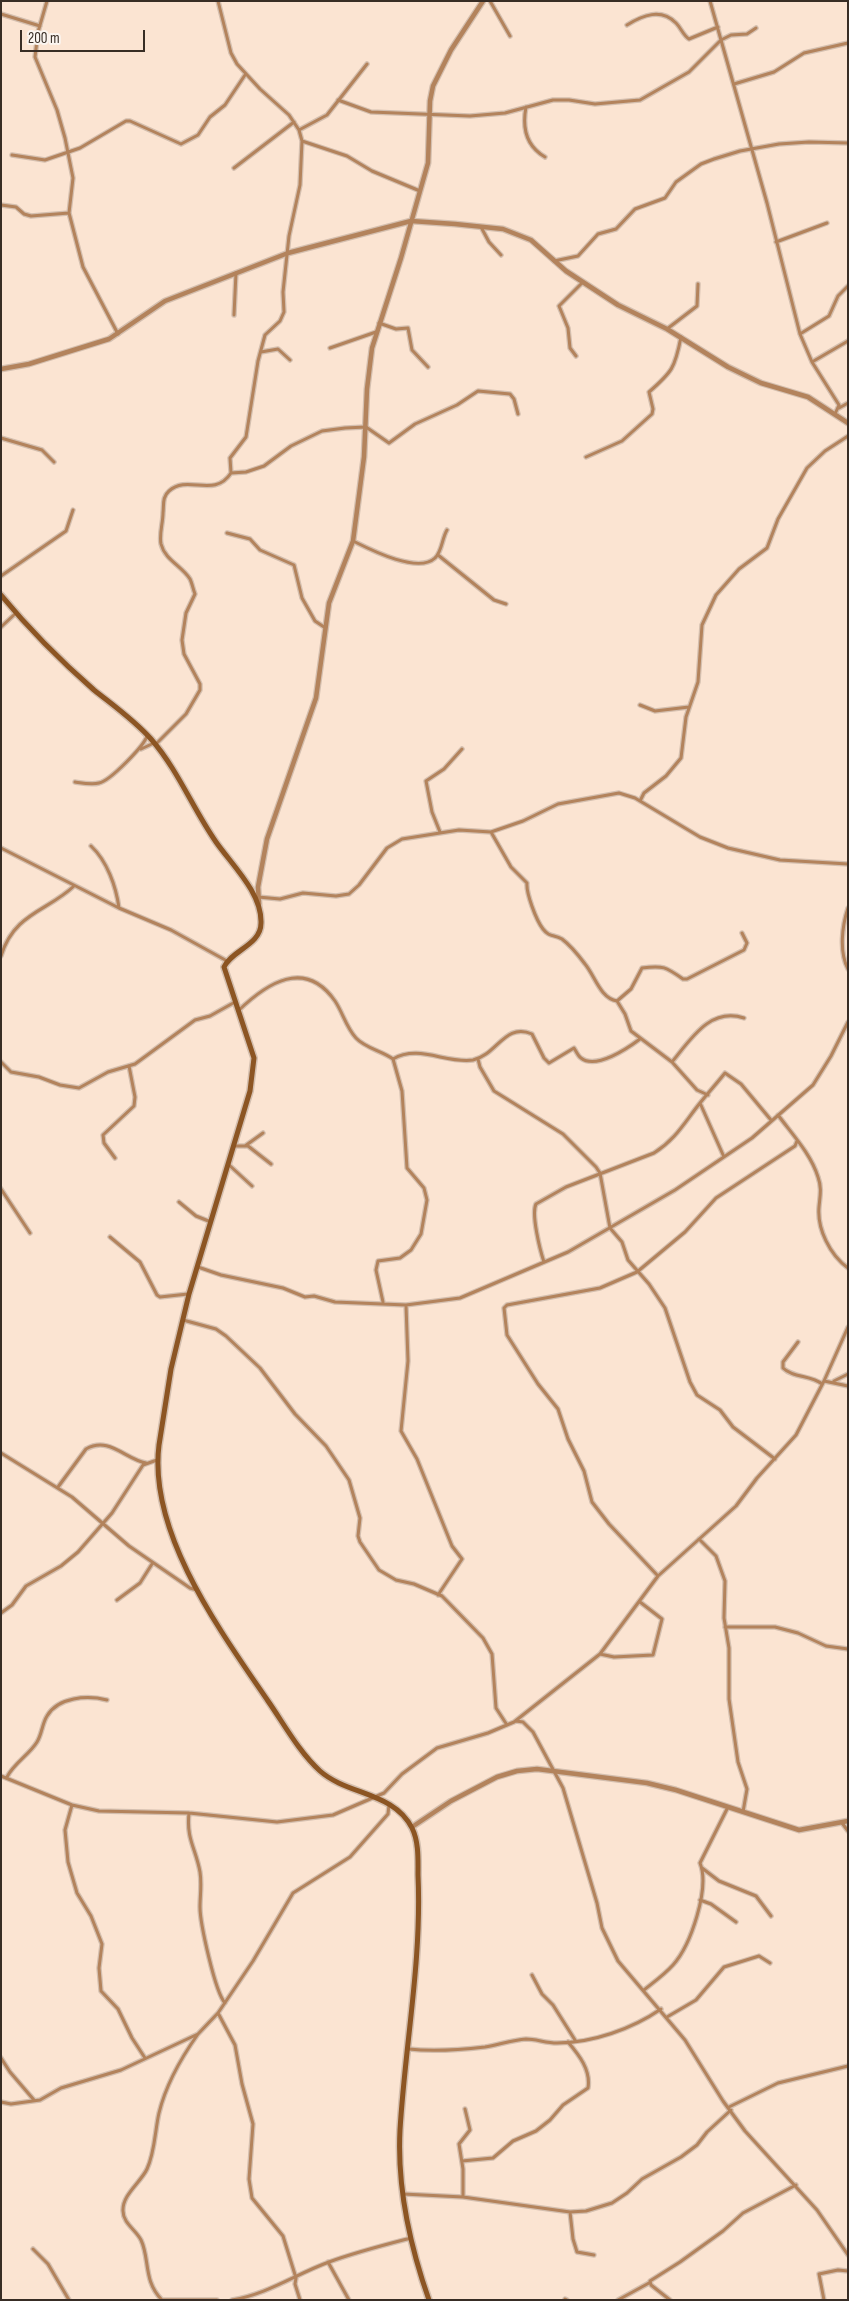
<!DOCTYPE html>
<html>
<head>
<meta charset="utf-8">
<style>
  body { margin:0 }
  #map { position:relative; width:849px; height:2301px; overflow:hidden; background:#fbe4d2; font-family:"Sofia Sans Condensed",sans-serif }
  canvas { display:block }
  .frame { position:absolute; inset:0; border:2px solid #382d25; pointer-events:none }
  .scale { position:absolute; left:20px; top:30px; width:125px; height:22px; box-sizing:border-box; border:2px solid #382d25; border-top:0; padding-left:6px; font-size:15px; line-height:18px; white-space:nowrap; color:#382d25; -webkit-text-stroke:4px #fbf5f0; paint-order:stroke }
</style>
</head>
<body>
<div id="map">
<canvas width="849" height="2301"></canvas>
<div class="frame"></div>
<div class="scale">200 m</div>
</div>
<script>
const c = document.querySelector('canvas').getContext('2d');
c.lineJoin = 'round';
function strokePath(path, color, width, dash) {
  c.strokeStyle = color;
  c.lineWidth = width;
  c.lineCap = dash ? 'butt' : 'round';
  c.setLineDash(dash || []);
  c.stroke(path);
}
const minor = new Path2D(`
  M47 1 38 32 35 57 57 110 65 138 73 178 69 213 83 267 118 334
  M490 1 510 36
  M710 1 767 203 800 334 812 362 839 405 835 414
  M1 14 40 26
  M627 25C643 15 661 8 676 23 681 28 683 35 689 39L718 27
  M734 84 774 72 804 53 848 43
  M338 100 371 112 470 116 505 113 553 100H569L595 104 640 100 689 72 721 40 731 35 747 34 756 28
  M526 107C522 128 526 146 545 157
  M299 130 327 115 367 64
  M302 141 347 156 372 171 420 191
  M12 155 45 160 80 148 126 121H130L181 144 198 135 210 117 225 105 245 75
  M234 168 294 122
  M1 205 16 207 24 214 31 216 69 213
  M481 227 489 242 501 255
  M776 242 827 223
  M554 261 578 256 598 234 616 229 635 209 665 198 676 182 701 164 714 159 740 151 779 144 809 142 848 143
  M234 315 236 273
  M379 323 396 329 408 328 412 350 428 367
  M667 329 697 306 698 284
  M800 334 829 316 838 296 848 286
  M330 348 376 332
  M261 352 278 349 290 360
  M576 356 570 348 568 328 559 306 582 283
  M812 362 848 341
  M839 408 848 403
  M1 438 42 450 54 462
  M586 457 622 441 652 414 653 409 649 392C672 372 675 368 681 337
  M231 473 246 472 264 466 291 446 322 431 345 428 366 427 389 443 415 424 457 405 478 391 510 394 514 399 518 414
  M227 533 250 539 260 550 294 565 302 598 315 621 324 627
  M353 541C371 550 418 574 435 558 442 552 442 538 447 530
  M438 555 494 600 506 604
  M1 576 66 531 73 510
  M1 627 16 613
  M640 705 655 711 689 707
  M156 744 186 714 200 690V684L184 654 182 640 186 613 195 594C193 589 192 583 190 579 182 566 165 560 161 544 159 534 163 523 163 513 164 505 162 497 169 491 188 474 214 499 231 473L230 458 246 437 258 361 265 335 280 321 284 312 283 292 289 236 300 185 302 141 299 130 289 115 260 89 237 64 231 53 218 1
  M141 749 154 743
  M75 782C82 783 92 785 99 783 110 781 144 746 147 736
  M640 801 644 793 666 776 681 758 686 717 698 682 702 625 716 595 739 569 767 548 778 519 807 468 825 451 848 436
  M440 832 432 812 426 781 444 769 462 749
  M491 832 511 867 527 883C526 893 536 920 543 929 550 938 554 934 562 939 570 945 579 956 585 964 595 976 600 998 617 1001L625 1014 631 1031 672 1062 697 1090 708 1095
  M91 846C107 861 116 886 119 908
  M1 848 119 908 171 930 227 961
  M258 897 280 899 303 893 336 896 349 894 359 885 387 848 402 839 459 830 491 832 523 821 558 804 619 793 635 798 700 837 728 848 780 860 848 864
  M848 908C842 926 839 952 848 969
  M1 956C14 913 48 911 74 886
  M617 1001 631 989 642 968C663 965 666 967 683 979H687L744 950 747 943 742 933
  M238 1011C267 983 305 958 335 1001 343 1013 346 1027 356 1038 365 1048 382 1051 393 1059L402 1091 407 1168 424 1188 427 1200 421 1234 411 1250 400 1258 378 1261 376 1270 383 1302
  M393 1059C419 1044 446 1064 473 1060 497 1055 505 1022 532 1034L544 1058 549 1063 574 1048C576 1051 578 1056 581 1058 596 1070 628 1048 640 1039
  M478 1059 480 1067 494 1091 563 1134 596 1167 600 1173 610 1228 622 1242 628 1260 649 1284 665 1308 690 1382 697 1395 720 1410 733 1427 775 1459
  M1 1062 11 1072 39 1077 60 1085 79 1088 108 1072 135 1064 195 1020 210 1016 235 1002
  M672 1062C691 1039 710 1007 744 1018
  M700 1103 724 1157
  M778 1115C792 1134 811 1154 818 1177 822 1188 820 1196 819 1207 817 1229 830 1255 848 1268
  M234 1146H248L271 1164
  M245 1146 263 1133
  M115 1158 104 1143 103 1135 134 1106 135 1097 129 1066
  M228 1164 252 1186
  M1 1189 30 1233
  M179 1202 196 1216 211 1222
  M110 1237 140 1262 157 1295 160 1297 188 1294
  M544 1262C540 1250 531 1214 536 1204L566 1187 654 1153C676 1139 684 1123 700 1103 708 1093 717 1083 725 1073L741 1084 771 1120
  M198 1267 221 1275 283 1288 305 1297 314 1296 335 1302 406 1305 460 1298 568 1252 675 1190 752 1138 813 1085 831 1056 848 1022
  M406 1305 408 1361 401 1431 417 1459 452 1546 462 1559 438 1595
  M183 1320 216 1329 226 1336 260 1368 295 1414 326 1446 349 1480 360 1518 358 1536 360 1542 379 1570 396 1580 414 1584 442 1596 483 1638 492 1654 496 1708 507 1725
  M798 1342 783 1362V1368C793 1378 811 1375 822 1384
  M824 1381 848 1386
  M834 1381 848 1374
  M1 1453 72 1497 129 1546 190 1588 197 1590
  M58 1487 86 1449C109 1436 125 1459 146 1463
  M699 1539 716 1556 725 1581 724 1618 729 1648V1699L738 1762 747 1789 743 1812
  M658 1576 609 1524 592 1502 584 1471 568 1439 558 1409 538 1384 507 1335 504 1308 507 1305 600 1288 637 1272 685 1232 716 1198 795 1146 797 1141
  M117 1600 140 1583 152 1564
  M1 1613 12 1605 26 1586 61 1566 78 1552 112 1513 143 1465 157 1460
  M725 1627H775L798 1633 826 1646 848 1649
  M600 1654 614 1657 653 1655 662 1619 640 1602
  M516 1721 523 1722 533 1732 563 1788 597 1903 602 1928 618 1961 685 2040 723 2101 745 2131 817 2210 848 2255
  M1 1776 72 1805 99 1811 189 1813 277 1822 333 1815 384 1793 402 1774 437 1748 488 1733 514 1722 600 1654 658 1576 736 1506 757 1478 796 1435 824 1381 848 1327
  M7 1777C14 1763 29 1755 37 1742 42 1734 42 1724 47 1716 58 1697 87 1695 107 1700
  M72 1805 65 1830 68 1862 77 1893 91 1916 102 1944 99 1968 101 1991 118 2009 132 2038 145 2058
  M189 1813C186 1839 196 1849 200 1872 202 1884 200 1896 200 1907 200 1923 215 1992 225 2003
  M842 1823 848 1831
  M702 1868 719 1881 756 1896 771 1916
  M700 1900 711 1904 736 1922
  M532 1975 542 1994 553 2005 575 2040
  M644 1990C654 1982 665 1974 673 1965 691 1945 710 1888 700 1863L728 1807
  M218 2013 235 2045 242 2084 253 2124 249 2179 252 2198 283 2236 296 2278 295 2284 300 2300
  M667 2017 696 2000 724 1967 759 1956 770 1963
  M409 2049C434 2052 459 2050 485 2047 498 2045 512 2040 526 2039 536 2039 546 2043 557 2043 592 2043 632 2029 661 2009
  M1 2058 10 2072 34 2100
  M1 2102 11 2104 40 2100 61 2088 121 2070 198 2034 218 2013 253 1961 293 1893 350 1857 388 1814 389 1805
  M729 2107 778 2083 848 2066
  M462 2161 493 2158 513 2141 536 2131 550 2120 563 2105 588 2088C591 2070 579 2055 568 2042
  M403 2194 463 2197 570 2212 586 2211 612 2203 627 2193 642 2179 681 2157 697 2145 707 2132 731 2110
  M463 2197V2169L459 2144 470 2130 465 2109
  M570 2212 573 2239 577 2252 594 2255
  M33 2249 48 2264 69 2300
  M328 2262 349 2300
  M565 2299 567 2300
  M162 2300C143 2281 150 2259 141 2240 136 2230 123 2223 123 2211 122 2195 141 2182 147 2169 155 2152 155 2130 159 2113 166 2084 181 2058 198 2034
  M163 2300H217
  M232 2300C268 2294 296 2274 329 2262 356 2252 384 2245 411 2238
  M618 2300 649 2283
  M670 2300 651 2285 650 2281 680 2262 723 2231 743 2213 796 2185
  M824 2300 819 2274 838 2270 848 2271`);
const tertiary = new Path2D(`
  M1 369 29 364 109 339 165 301 288 253 411 221 455 224 503 229 531 240 566 271 618 305 667 329 728 367 761 383 808 397 848 423
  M259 904 258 887 267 839 316 698 329 603 353 541 364 457 367 389 372 348 401 258 428 163 430 101 433 86 451 50 483 1
  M412 1827 451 1801 497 1777 517 1771 537 1769 647 1783 676 1790 799 1830 848 1821`);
const secondary = new Path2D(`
  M1 595C29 629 61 661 94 690 114 706 134 720 151 739 178 770 193 809 216 842 232 865 262 893 261 923 261 945 232 950 224 967L254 1058 250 1091 189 1294 171 1369 159 1445C148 1533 221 1632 268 1701 284 1724 299 1752 320 1771 347 1795 394 1792 412 1828 419 1842 418 1860 418 1875 422 1961 405 2045 400 2130 397 2187 410 2246 429 2300`);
strokePath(minor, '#d4bfaf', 5.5);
strokePath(tertiary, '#d4bfaf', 7);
strokePath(secondary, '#d4bfaf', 8);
strokePath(minor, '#b3835c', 3);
strokePath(tertiary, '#b3835c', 4.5);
strokePath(secondary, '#8c5523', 5);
</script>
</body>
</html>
